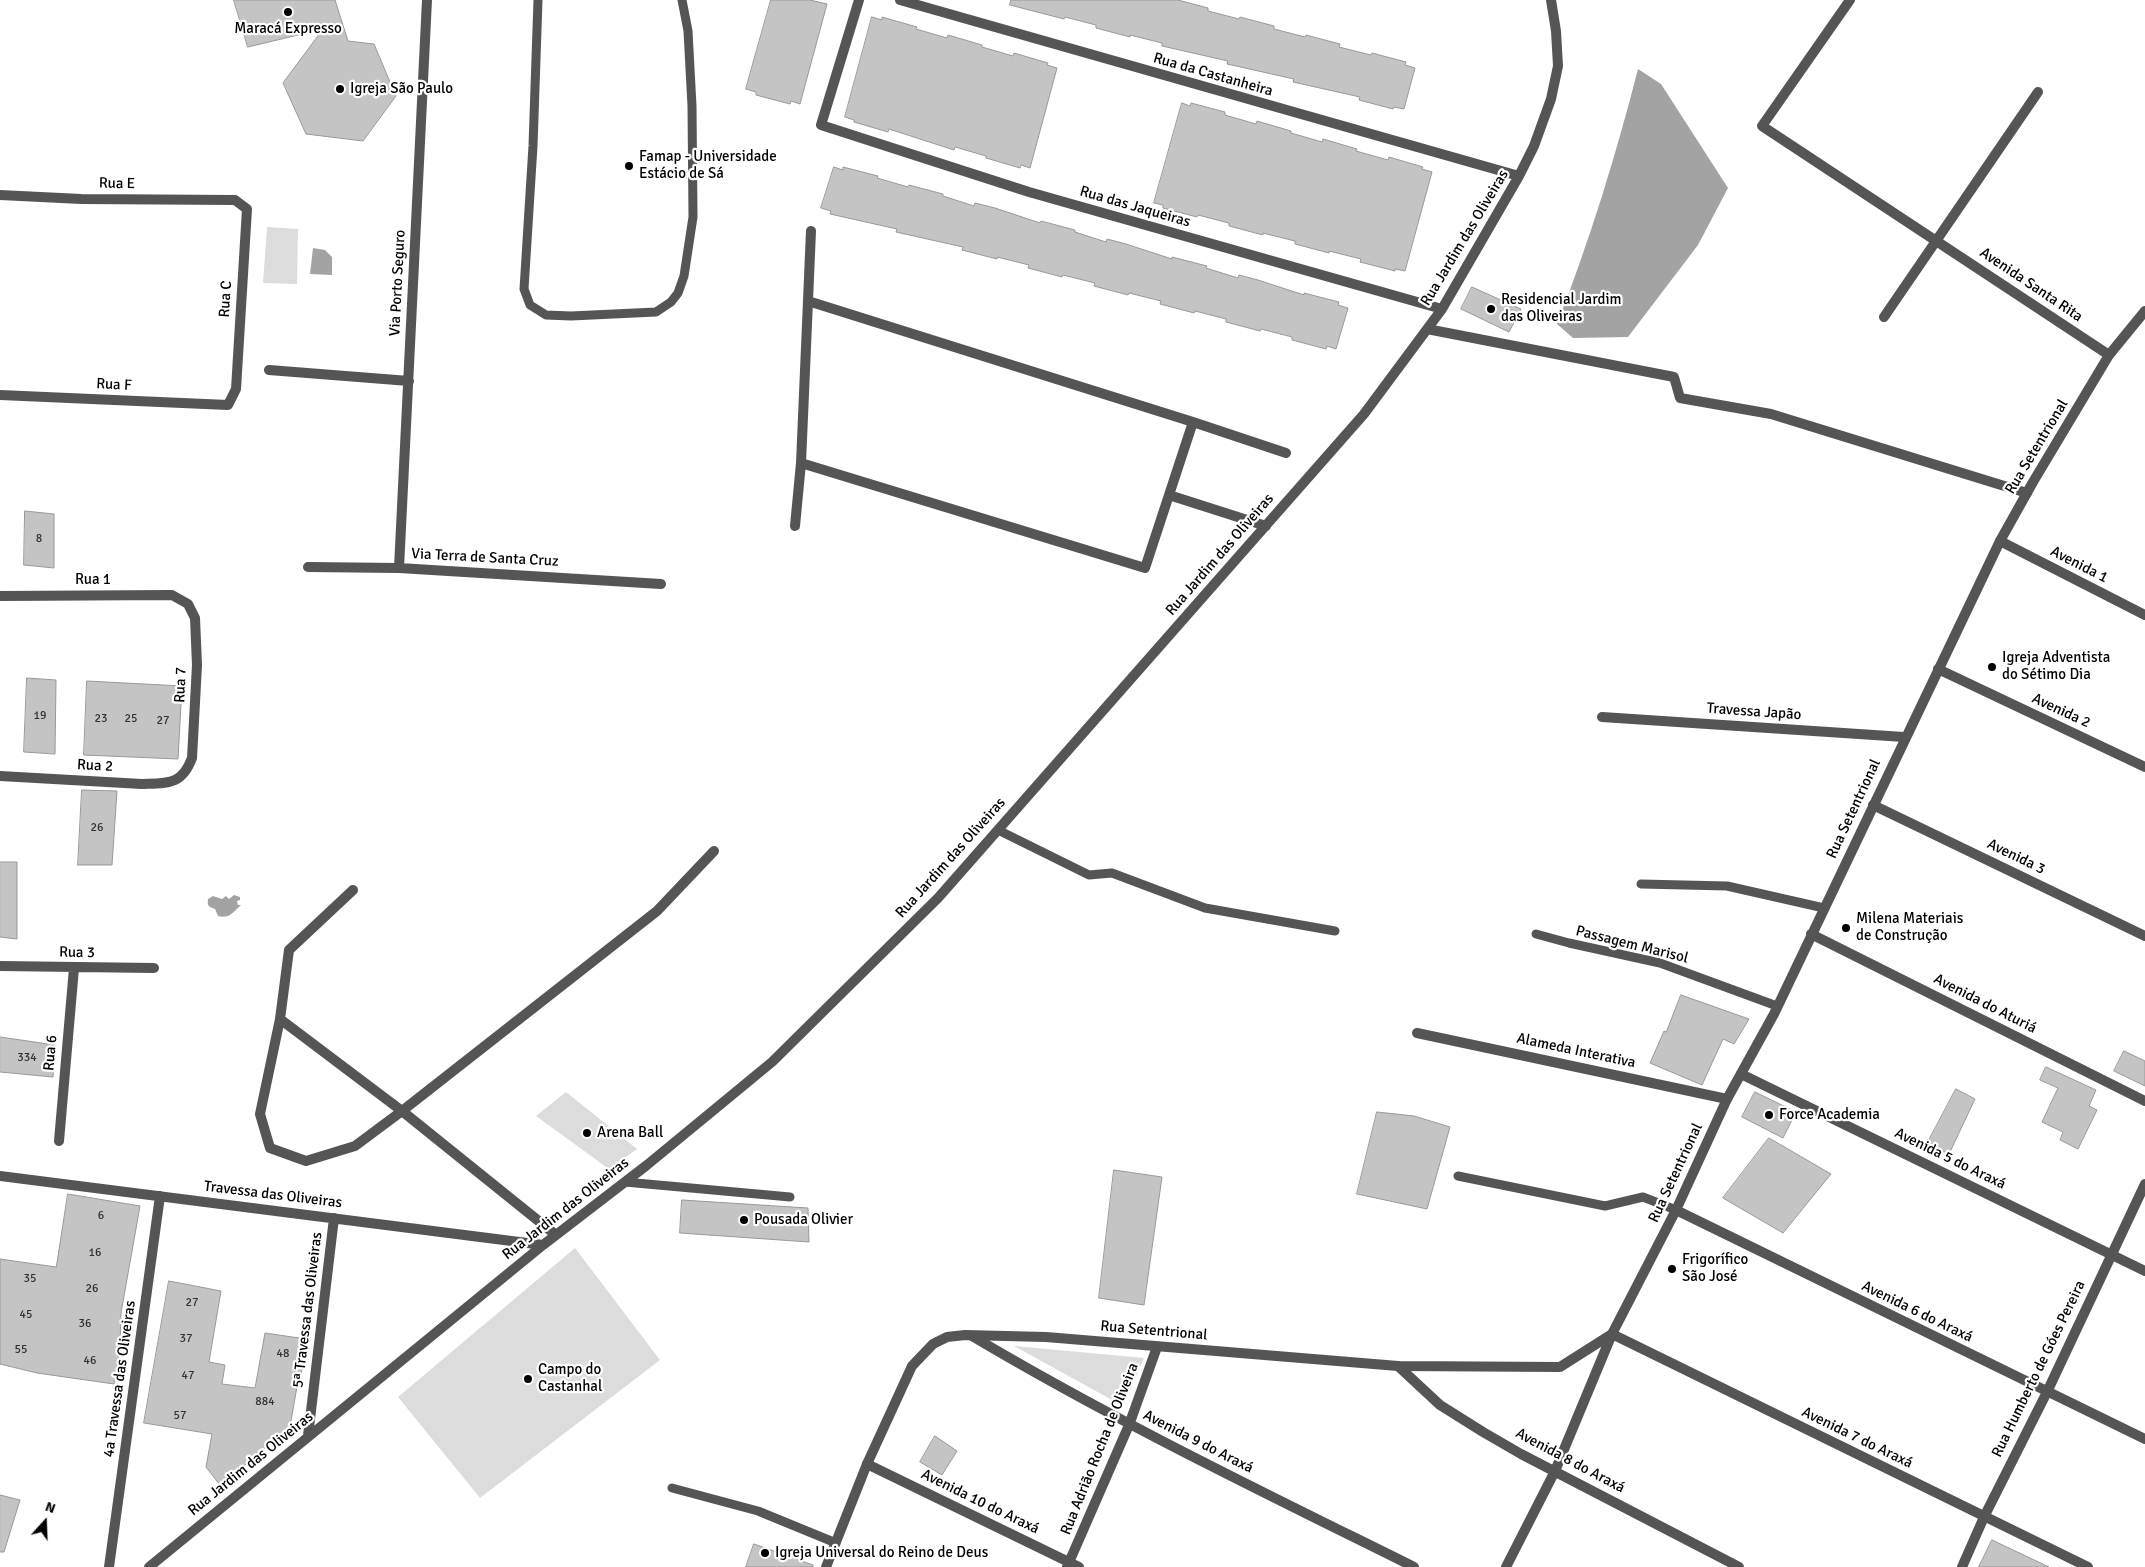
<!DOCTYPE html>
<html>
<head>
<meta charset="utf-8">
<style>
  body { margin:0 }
  #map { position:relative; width:2145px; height:1567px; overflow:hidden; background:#fff; font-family:Signika,sans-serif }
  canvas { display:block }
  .north { position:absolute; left:20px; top:1497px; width:50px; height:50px; -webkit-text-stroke:4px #fff; paint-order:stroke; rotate:20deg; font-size:14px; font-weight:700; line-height:20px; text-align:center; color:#000 }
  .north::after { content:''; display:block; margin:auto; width:18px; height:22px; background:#000; clip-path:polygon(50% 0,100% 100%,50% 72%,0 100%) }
</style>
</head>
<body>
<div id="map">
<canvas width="2145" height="1567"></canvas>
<div class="north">N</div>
</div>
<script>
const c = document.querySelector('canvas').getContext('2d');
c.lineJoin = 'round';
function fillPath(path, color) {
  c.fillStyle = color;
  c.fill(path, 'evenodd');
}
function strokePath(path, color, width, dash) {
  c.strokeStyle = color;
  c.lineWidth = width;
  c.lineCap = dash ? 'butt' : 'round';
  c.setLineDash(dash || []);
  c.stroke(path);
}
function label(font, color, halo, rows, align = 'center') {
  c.font = font + ' Signika,sans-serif';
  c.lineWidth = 4.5;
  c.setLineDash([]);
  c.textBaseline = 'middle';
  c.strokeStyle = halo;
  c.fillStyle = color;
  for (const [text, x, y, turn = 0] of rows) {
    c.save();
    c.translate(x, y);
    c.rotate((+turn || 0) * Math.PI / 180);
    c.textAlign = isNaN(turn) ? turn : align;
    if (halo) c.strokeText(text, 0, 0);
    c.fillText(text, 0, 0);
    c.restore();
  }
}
fillPath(new Path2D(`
  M267 227 298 229 297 284 263 283Z
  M566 1092 637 1149 609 1169 536 1116Z
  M575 1248 660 1360 480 1498 398 1397Z
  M1014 1346 1144 1358 1123 1406Z`), '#dcdcdc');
fillPath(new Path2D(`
  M1638 69 1661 84 1728 188 1698 245 1628 337 1573 338 1557 324C1590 240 1616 155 1638 69Z
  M313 248 325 250 332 257V275L310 274Z
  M234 895 240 897V900L237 901 238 905H241C233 912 230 919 218 916L215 909C209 907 207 906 208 899L213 896 222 899 226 896 229 899Z`), '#a3a3a3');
const building = new Path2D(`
  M234 0H335L348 41 374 44 396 96 363 141 306 134 283 83 323 29 248 47Z
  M771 0H810L827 4 800 104 791 101 790 104 756 95V92L746 89Z
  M1011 0H1178L1208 8V11L1239 19 1240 17 1274 26V29L1305 37 1306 35 1340 44 1339 47 1371 55 1372 53 1406 62 1405 65 1415 68 1404 109 1394 107 1393 109 1359 100 1360 97 1293 82 1294 79 1227 64 1228 61 1162 46V43L1130 35V37L1096 28V25L1065 17 1064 19 1010 5Z
  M872 17 882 20V17L917 27 916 29 947 38 948 35 982 45V47L1013 56 1014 53 1048 63 1047 65 1057 68 1030 168 1021 165 1020 168 986 158V156L955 147 954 150 889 129 888 132 854 122V120L845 117Z
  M1182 103 1190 106 1191 103 1225 112V115L1256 124 1257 121 1291 131V133L1322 142 1323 139 1357 149 1356 151 1388 160 1389 157 1423 167 1422 169 1432 172 1405 271 1395 269V271L1360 262 1361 259 1329 251V253L1295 244V241L1263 233V235L1229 226V223L1198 215 1197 217 1163 208V205L1154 203Z
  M834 167 843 170V167L878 176 877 178 908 187 909 185 943 194V196L974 206 975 203 995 208 1040 223 1041 221 1075 230V232L1106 242 1107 239 1126 244 1172 259V257L1207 266 1206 268 1238 278 1239 275 1258 280 1304 295V293L1339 302 1338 305 1348 308 1336 349 1327 346 1326 349 1292 340V337L1261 329 1260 331 1226 322V319L1195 311 1194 313 1160 304 1161 301 1129 293 1128 295 1094 286 1095 283 1063 275 1062 277 1028 268 1029 265 997 257V259L962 250 963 247 896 232 897 229 830 214 831 211 821 208Z
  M1472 287 1521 309 1509 332 1461 309Z
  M25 511 54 514V568L24 565Z
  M27 678 56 680 55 754 24 752Z
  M87 681 182 686 178 759 84 755Z
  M82 790 117 791 112 865H78Z
  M0 862H17V939L0 937Z
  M1681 995 1749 1019 1734 1044 1723 1039 1702 1085 1650 1063 1664 1031 1666 1032Z
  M0 1037 55 1045 53 1077 0 1072Z
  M2124 1051 2145 1061V1086L2114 1071Z
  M2046 1067 2096 1090 2089 1106 2097 1110 2078 1149 2060 1140 2063 1132 2042 1122 2058 1088 2040 1080Z
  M1956 1089 1975 1099 1949 1154 1927 1144Z
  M1755 1092 1796 1112 1783 1138 1742 1117Z
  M1377 1112 1414 1116 1450 1127 1427 1209 1357 1194Z
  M1769 1138 1831 1174 1783 1233 1723 1198Z
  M1114 1170 1162 1177 1144 1305 1099 1298Z
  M68 1194 140 1206 121 1313 120 1348 114 1384 37 1373 0 1364V1259L56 1267Z
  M682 1200 808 1208 809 1242 680 1233Z
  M169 1281 221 1291 209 1362 225 1365 222 1384 255 1388 265 1333 306 1339 301 1376 299 1375 291 1421 286 1432 220 1485 206 1467 212 1434 144 1423Z
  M935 1436 957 1451 942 1475 920 1462Z
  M0 1495 20 1500 4 1552H0Z
  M1992 1540 2049 1567H1979Z
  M754 1544 813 1565V1567H746Z`);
fillPath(building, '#c4c4c4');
strokePath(building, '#999', 1);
strokePath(new Path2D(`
  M538 0 533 146 524 289 530 305 546 315 571 316 656 312 671 302 678 293 684 276 693 217 692 106 688 31 682 0
  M998 830 1089 875 1112 873 1205 908 1335 931
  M1641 884 1727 886 1824 908
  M1536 934 1569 943 1660 963 1777 1006
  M1458 1176 1605 1206 1643 1197 1676 1210
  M625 1182 790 1197
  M672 1488 758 1511 836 1543`), '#555', 9);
strokePath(new Path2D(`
  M859 0 821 125 1029 192 1442 309
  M900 0 1519 176
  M1850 0 1762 126 2109 355
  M0 195 81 199 235 200 247 209 236 389 228 405 0 395
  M1884 317 2038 92
  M1427 329 1674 377 1680 398 1771 414 2027 493
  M269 370 409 381
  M1193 422 1286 453
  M801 463 1145 568 1193 422 808 301
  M1169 495 1266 526
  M795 526 801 463 811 231
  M2000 541 2145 615
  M308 567 399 568 661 584
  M399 568 427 0
  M0 596 172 595 188 604 195 618 197 665 192 758C182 785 168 783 142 784L0 776
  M1938 669 2145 767
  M1602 717 1904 737
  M1873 805 2145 936
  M1811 934 2145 1101
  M0 966 154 968
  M280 1019 289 950 353 890
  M1417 1033 1727 1099
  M1741 1074 2145 1271
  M59 1141 74 968
  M0 1176 543 1245
  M1676 1210 2145 1439
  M556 1235 402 1111 280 1019 260 1114 270 1148 306 1161 355 1146 402 1111 657 911 714 851
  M972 1336C1115 1421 1265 1493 1414 1567
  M1398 1366 1440 1405 1483 1432 1521 1454 1739 1567
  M308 1436 334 1218
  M867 1464 1079 1567
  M109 1567 160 1196
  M149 1567 543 1245 647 1165 772 1062 938 898 1364 414 1442 309 1519 176 1534 146 1551 99 1558 66 1556 31 1551 0
  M1067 1567 1129 1425 1157 1347
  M1506 1567 1555 1471 1612 1334 2088 1567
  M1962 1567 1984 1517 2047 1392 2145 1184`), '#555', 10);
strokePath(new Path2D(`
  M826 1567 867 1464 912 1366 933 1344 947 1337 965 1335 1046 1337 1398 1366 1560 1367 1612 1334 1676 1210 1727 1099 1774 1014 2000 541 2033 482 2109 355 2145 311`), '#555', 10);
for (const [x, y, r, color] of [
  [288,12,5,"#000"],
  [340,89,5,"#000"],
  [629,166,5,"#000"],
  [1491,309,5,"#000"],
  [1992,667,5,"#000"],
  [1846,928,5,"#000"],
  [1769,1115,5,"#000"],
  [587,1133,5,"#000"],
  [744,1220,5,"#000"],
  [1672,1269,5,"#000"],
  [528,1379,5,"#000"],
  [765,1553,5,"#000"]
]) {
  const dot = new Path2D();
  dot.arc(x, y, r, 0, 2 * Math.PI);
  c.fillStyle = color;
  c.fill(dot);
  strokePath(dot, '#fff', 2);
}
label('12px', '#313131', null, [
  ["8",39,539],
  ["19",40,716],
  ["23",101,719],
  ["25",131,719],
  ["27",163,721],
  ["26",97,828],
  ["334",27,1058],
  ["6",101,1216],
  ["16",95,1253],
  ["35",30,1279],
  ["26",92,1289],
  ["27",192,1303],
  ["45",26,1315],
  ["36",85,1324],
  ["37",186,1339],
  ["55",21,1350],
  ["48",283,1354],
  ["46",90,1361],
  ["47",188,1376],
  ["884",265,1402],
  ["57",180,1416]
]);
label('15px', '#000', '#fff', [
  ["Maracá Expresso",288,29,"center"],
  ["Igreja São Paulo",350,89],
  ["Famap - Universidade",639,157],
  ["Estácio de Sá",639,174],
  ["Residencial Jardim",1501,300],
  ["das Oliveiras",1501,317],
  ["Igreja Adventista",2002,658],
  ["do Sétimo Dia",2002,675],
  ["Milena Materiais",1856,919],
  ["de Construção",1856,936],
  ["Force Academia",1779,1115],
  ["Arena Ball",597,1133],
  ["Pousada Olivier",754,1220],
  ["Frigorífico",1682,1260],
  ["São José",1682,1277],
  ["Campo do",538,1370],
  ["Castanhal",538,1387],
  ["Igreja Universal do Reino de Deus",775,1553]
], 'left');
label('15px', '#000', '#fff', [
  ["Rua da Castanheira",1213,75,16],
  ["Rua E",117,184,1],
  ["Rua das Jaqueiras",1135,207,16],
  ["Rua Jardim das Oliveiras",1465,238,-59],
  ["Via Porto Seguro",398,283,-87],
  ["Avenida Santa Rita",2031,285,34],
  ["Rua C",226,299,-86],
  ["Rua F",114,385,3],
  ["Rua Setentrional",2037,447,-59],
  ["Rua Jardim das Oliveiras",1220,555,-49],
  ["Via Terra de Santa Cruz",485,558,3],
  ["Avenida 1",2079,565,27],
  ["Rua 1",93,580],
  ["Rua 7",181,685,-88],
  ["Avenida 2",2061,711,25],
  ["Travessa Japão",1754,712,4],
  ["Rua 2",95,766,3],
  ["Rua Setentrional",1854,809,-65],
  ["Avenida 3",2016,857,26],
  ["Rua Jardim das Oliveiras",951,858,-48],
  ["Passagem Marisol",1632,945,14],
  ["Rua 3",77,953,1],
  ["Avenida do Aturiá",1985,1004,27],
  ["Alameda Interativa",1576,1051,12],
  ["Rua 6",51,1053,-85],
  ["Avenida 5 do Araxá",1950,1159,26],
  ["Rua Setentrional",1676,1173,-65],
  ["Travessa das Oliveiras",273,1195,7],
  ["Rua Jardim das Oliveiras",566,1209,-38],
  ["5ª Travessa das Oliveiras",308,1310,-83],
  ["Avenida 6 do Araxá",1917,1312,26],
  ["Rua Setentrional",1154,1331,5],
  ["Rua Humberto de Góes Pereira",2039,1369,-64],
  ["4a Travessa das Oliveiras",120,1379,-82],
  ["Avenida 7 do Araxá",1857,1438,26],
  ["Avenida 9 do Araxá",1198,1442,27],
  ["Rua Adrião Rocha de Oliveira",1100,1449,-68],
  ["Avenida 8 do Araxá",1570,1461,28],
  ["Rua Jardim das Oliveiras",251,1464,-39],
  ["Avenida 10 do Araxá",980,1502,26]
]);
</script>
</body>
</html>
